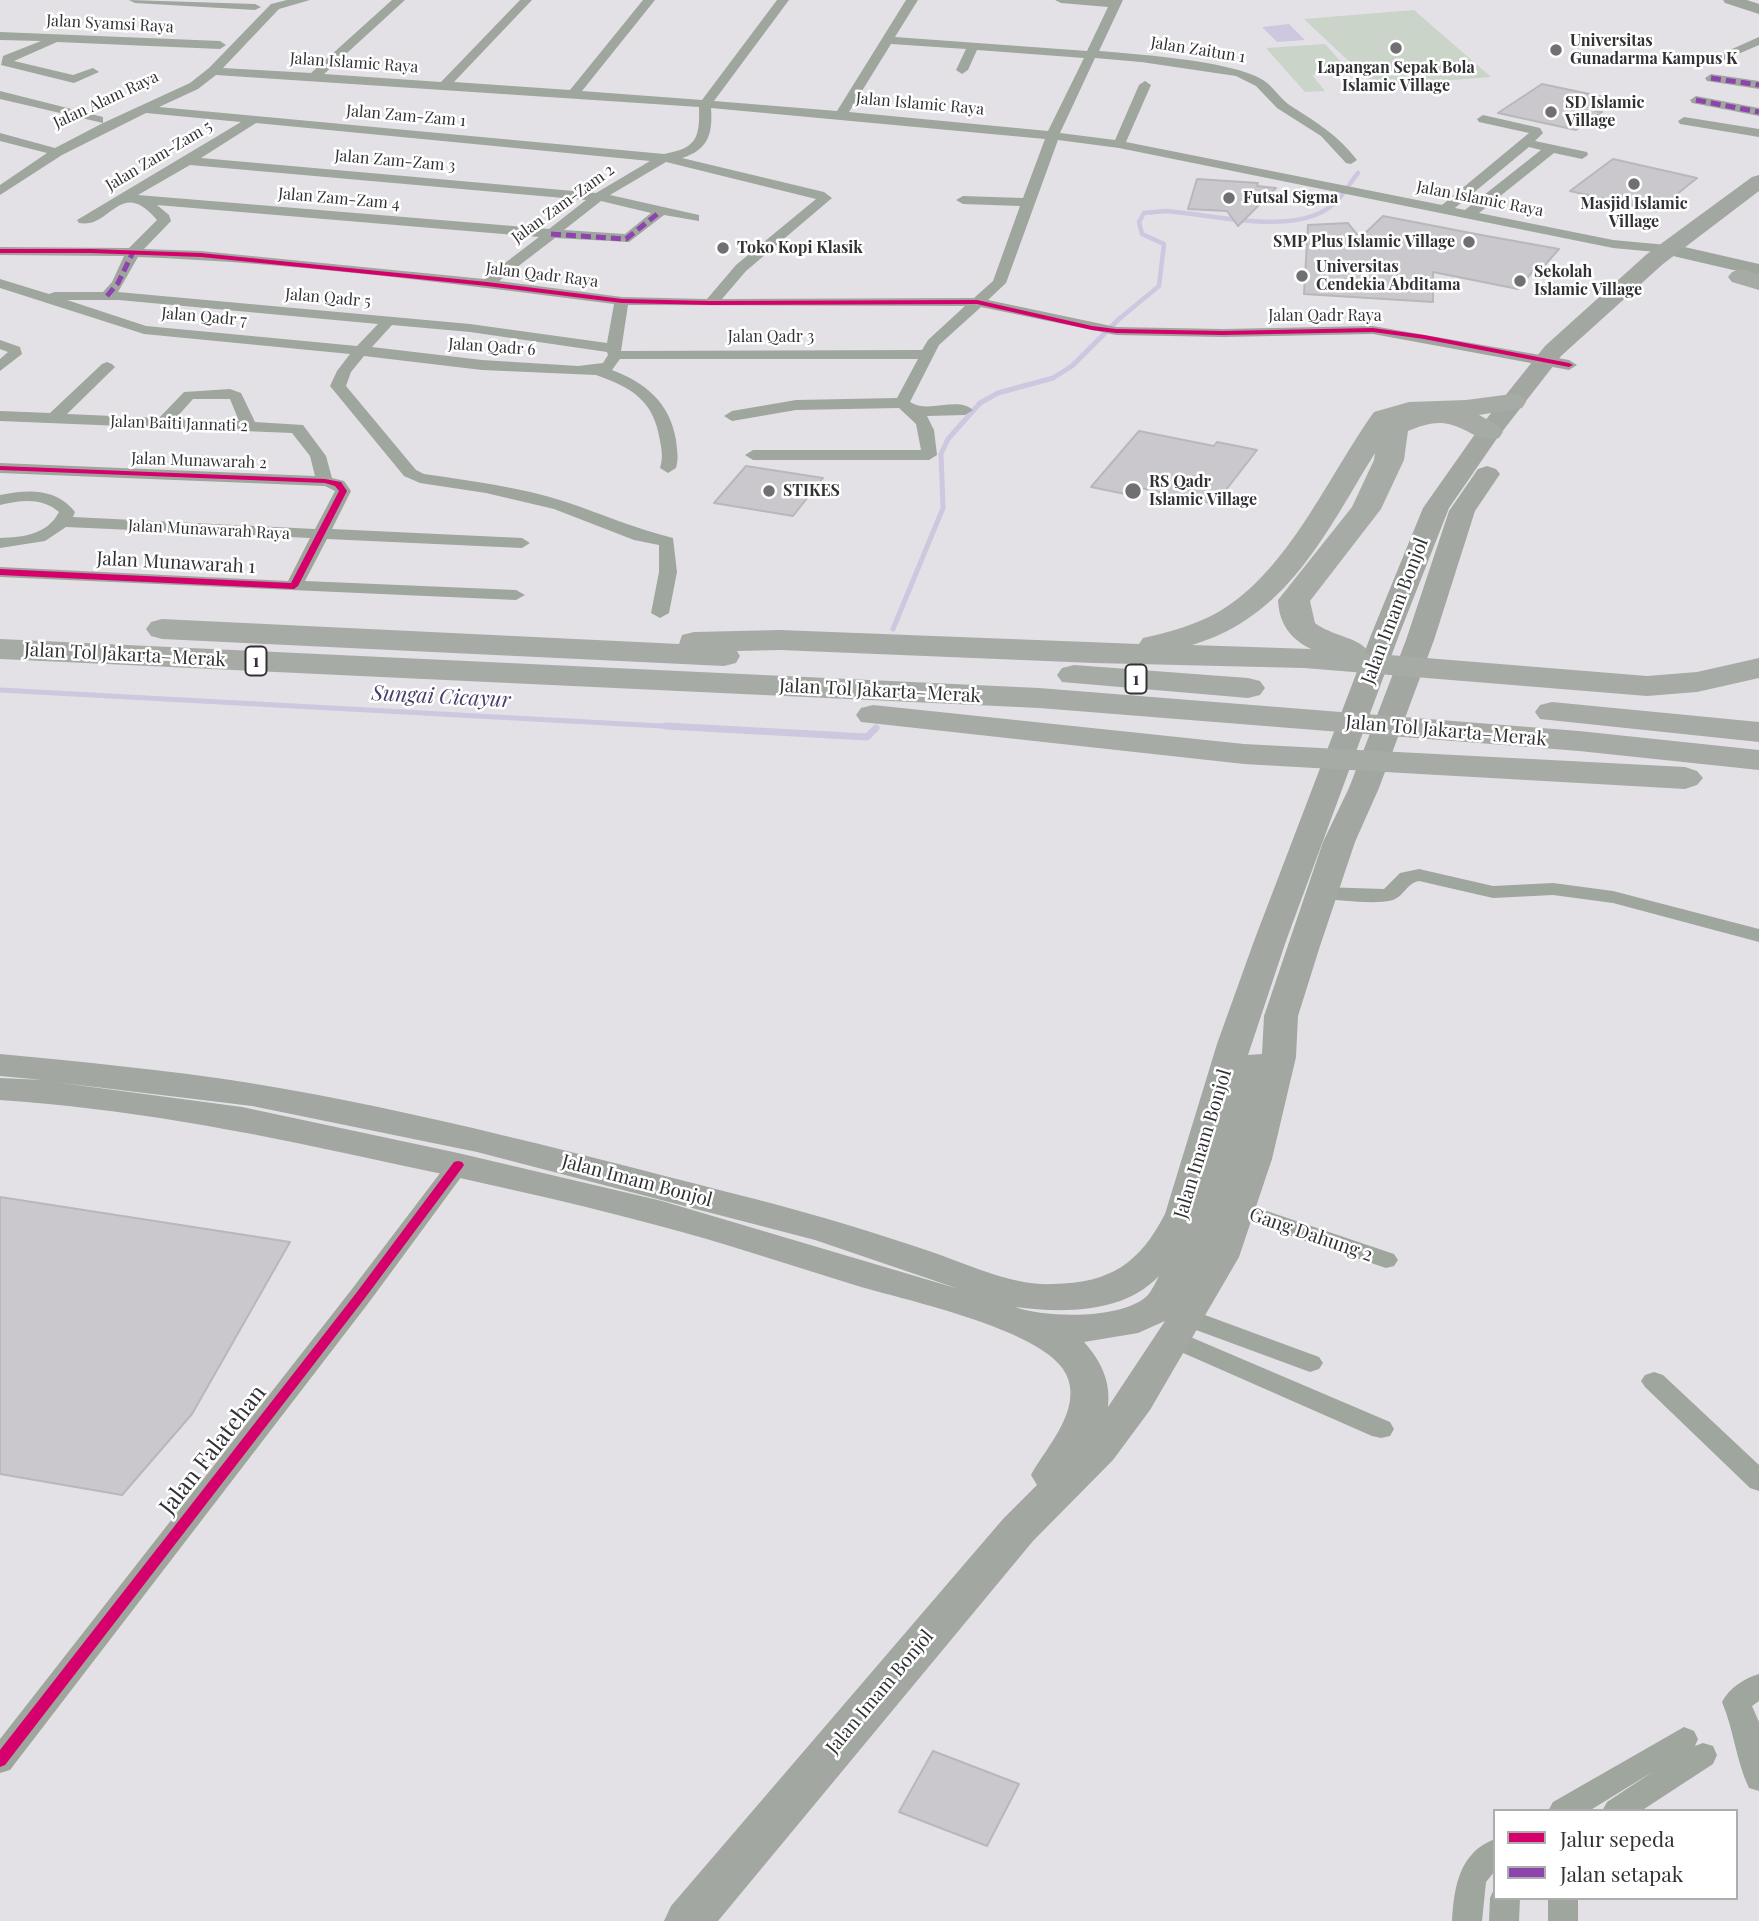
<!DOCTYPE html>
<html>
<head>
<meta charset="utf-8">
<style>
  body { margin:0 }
  #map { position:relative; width:1759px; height:1921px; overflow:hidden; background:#e3e1e6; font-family:"Playfair Display",serif }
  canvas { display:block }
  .legend { position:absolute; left:1493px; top:1809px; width:245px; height:91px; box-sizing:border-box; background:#fff; border:2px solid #adadae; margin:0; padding:9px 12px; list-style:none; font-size:21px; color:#323134 }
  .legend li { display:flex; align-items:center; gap:14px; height:35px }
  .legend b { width:35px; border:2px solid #adadae }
</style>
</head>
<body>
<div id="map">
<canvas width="1759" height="1921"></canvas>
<ul class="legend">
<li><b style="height:9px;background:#d6006c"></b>Jalur sepeda</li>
<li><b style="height:9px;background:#8e44ad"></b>Jalan setapak</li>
</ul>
</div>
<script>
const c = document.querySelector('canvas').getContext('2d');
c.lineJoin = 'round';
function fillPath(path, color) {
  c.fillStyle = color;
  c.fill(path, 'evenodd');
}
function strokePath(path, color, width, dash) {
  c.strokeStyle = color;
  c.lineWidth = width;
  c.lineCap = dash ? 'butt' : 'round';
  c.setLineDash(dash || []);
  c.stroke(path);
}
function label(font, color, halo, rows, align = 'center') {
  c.font = font + ' "Playfair Display",serif';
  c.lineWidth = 5;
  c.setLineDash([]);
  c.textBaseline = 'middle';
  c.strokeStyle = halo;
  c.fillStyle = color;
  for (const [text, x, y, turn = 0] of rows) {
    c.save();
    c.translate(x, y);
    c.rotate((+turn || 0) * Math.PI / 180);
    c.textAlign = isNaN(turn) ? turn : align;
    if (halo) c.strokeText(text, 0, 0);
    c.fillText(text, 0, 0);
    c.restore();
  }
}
fillPath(new Path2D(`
  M1414 10 1491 77 1375 86 1304 19Z
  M1325 44 1351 73 1312 75 1325 91 1305 92 1266 48Z`), '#cad4c9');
fillPath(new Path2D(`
  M1289 24 1305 40 1277 42 1262 27Z`), '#cdc7e0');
strokePath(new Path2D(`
  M1119 319 1159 286 1164 244 1142 234 1139 222 1144 213 1165 211C1211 214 1291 236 1330 207 1342 198 1349 184 1358 173`), '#cdc7e0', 4.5);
strokePath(new Path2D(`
  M893 629 943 508 941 454 948 439 980 403 998 393 1053 378 1072 366 1120 318
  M0 690 698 728`), '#cdc7e0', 5);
strokePath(new Path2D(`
  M666 726 867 737 876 728`), '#cdc7e0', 7);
const building = new Path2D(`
  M1542 84 1613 99 1596 111 1602 112 1576 130 1498 113Z
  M1613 159 1697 178 1656 211 1570 191Z
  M1197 179 1258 183 1257 186 1276 188 1238 226 1227 211 1188 209Z
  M1383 216 1481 235 1559 249 1544 266 1538 265 1518 289 1433 272V302L1304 294 1308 225 1348 223 1360 238Z
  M1139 431 1214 446 1217 442 1257 450 1215 504 1141 488 1135 496 1091 487Z
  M746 466 823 478 793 516 714 503Z
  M0 1197 290 1242 192 1414 122 1495 0 1474Z
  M933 1751 1019 1784 987 1846 899 1812Z`);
fillPath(building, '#cac8cc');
strokePath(building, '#b8b7ba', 2);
fillPath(new Path2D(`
  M129 0 255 4 261 7 255 10 135 3Z
  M287 0H310L279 9 223 68 311 73 392 0H405L324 74 441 82 520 0H532L454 82 570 90 643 0H655L582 91 702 100 777 0H789L714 101 837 111 906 0H918L895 37 1087 51 1108 7 1061 3 1055 0H1123L1099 51C1136 54 1234 61 1263 80 1274 87 1280 99 1291 106 1316 122 1339 136 1357 160L1351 164 1346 163 1321 136 1277 108 1256 86 1236 76 1141 62 1095 58 1060 133 1115 140 1139 85 1145 81 1151 85 1126 142 1442 205 1529 133 1479 122 1477 119 1483 115 1540 128 1543 133 1535 141 1587 152 1588 155 1582 159 1554 153 1479 213 1613 240 1667 245 1674 249 1667 253 1613 248 1119 148 1058 140 1006 283 988 300 1116 327 1223 329 1373 326 1569 360 1577 365 1569 370 1373 334 1223 337 1116 335 981 307 939 345 910 402C928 414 957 396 973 410L965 415 927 416 934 430 937 455 929 460H753L745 455 753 450H921L916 424 899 408 796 410 732 421 724 416 732 411 796 400 897 398 918 359H620L612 370C646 383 670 403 676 440 677 450 679 458 676 468L668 473 660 468C663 458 662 451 660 441 654 401 633 388 596 375L482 370 364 356 351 372 346 386 416 470 424 474C471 481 521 487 566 502 602 514 636 529 673 538L677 572 669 613 660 618 651 613 659 572V545L634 540 554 509 486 493 420 483 404 476 330 386 337 371 350 354 144 334 0 288V279L49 294 55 292H103L112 282 124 256 0 255V247L129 248 157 220C120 176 111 229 79 223L77 220 241 122 146 113 62 155 0 195V185L47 153 0 141V133L55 148 103 123 0 99V91L103 117V123L190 83 209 68 271 4ZM891 44 966 49 956 70 962 74 968 70 977 50 1084 58 1048 131 849 112ZM216 75 699 107C700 139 696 148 664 154L159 107 198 89ZM711 108 1045 139 1023 198 963 196 956 200 963 204 1020 206 993 281 974 298 722 299 746 271 832 198 824 192 682 158C708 150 713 134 711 108ZM256 123 650 161 596 193 201 158ZM1529 147 1541 150 1465 210 1455 208ZM666 162 816 199 736 265 707 299 622 297 499 281 555 238 629 242 664 215 699 221V215L610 195ZM190 165 586 200 549 229 138 195ZM601 201 651 213 625 234 564 230ZM157 205 539 237 484 279 201 251 144 249 171 221 169 215ZM138 257C297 263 456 284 614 304L607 343 470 324 118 292ZM67 300H119L378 324 357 346 146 326ZM628 305 965 306 928 340 922 350 621 351ZM392 325 470 332 607 352 608 355 603 363 578 366 482 360 372 347Z
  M0 32 220 41 226 45 220 49 57 42 14 61 73 75 93 68 99 72 74 83 1 65 3 56 41 41 0 40Z
  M1759 37V45L1724 60 1714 57Z
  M1711 74 1759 81V89L1707 81 1705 78Z
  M1696 96 1759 108V116L1692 103 1690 100Z
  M1684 117 1759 129V137L1680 124 1678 121Z
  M0 340 20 347 22 354 0 371V359L8 352 0 349Z
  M107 362 112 364 115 367 112 370 67 414 159 418 184 392 230 389 241 393 255 422 303 425 326 456 332 478 344 481 351 491 332 529 522 538 530 543 522 548 327 539 305 581 516 590 525 595 516 600 0 577V567L288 581 310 538 66 527 45 541 0 548V538C23 537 47 535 59 512 42 497 20 500 0 505V495C27 489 57 488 75 512L73 517 315 529 335 491 325 486 0 473V463L315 476 310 456 292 433 0 421V411L50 413 102 364ZM193 399H230L239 421 176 418Z
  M1419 869 1493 886 1553 883 1613 891 1759 929V942L1613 903 1553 895 1493 898 1419 881C1407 883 1404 896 1393 900 1375 905 1341 900 1321 899L1314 897 1311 893 1314 889 1321 887 1384 889 1400 873Z
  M458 1157 466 1160 470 1165 370 1301 10 1770 0 1773V1739L352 1289 450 1160Z
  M1237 1201 1394 1254 1398 1260 1394 1266 1386 1268 1229 1215 1225 1209 1229 1203Z
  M1186 1308 1319 1357 1323 1363 1319 1369 1310 1372 1177 1323 1174 1317 1177 1311Z
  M1174 1330 1390 1422 1394 1429 1390 1436 1381 1438 1372 1436 1165 1345 1162 1339 1165 1333Z
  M1654 1372 1663 1375 1759 1465V1491L1750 1488 1645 1387 1641 1381 1645 1375Z
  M1759 1674V1701L1752 1706 1759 1722V1791L1749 1788C1736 1761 1734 1730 1722 1702 1729 1688 1745 1678 1759 1674Z
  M1684 1727 1694 1731 1698 1739 1695 1746 1703 1743 1713 1746 1717 1755 1713 1764 1641 1811H1602L1607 1802 1654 1771 1589 1811H1548L1553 1802Z
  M1495 1839V1871L1486 1882 1482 1921H1452C1454 1888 1459 1852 1495 1839Z
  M1494 1889 1495 1898H1520L1519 1921H1489L1490 1898Z
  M1548 1898H1578V1921H1548Z`), '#9fa69e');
fillPath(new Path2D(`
  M1723 0H1747L1759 4V14L1725 3Z
  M1667 243 1759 264V276L1660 253 1657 249Z`), '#9da59d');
fillPath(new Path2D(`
  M1759 175V191L1663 264 1561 356 1498 437 1449 508 1399 635 1286 941 1248 1055 1262 1054 1264 1016 1323 842 1349 788 1406 640 1449 511 1478 469 1487 466 1496 469 1500 474 1475 511 1434 640 1379 788 1355 842 1320 946 1298 1016 1296 1057 1272 1159 1239 1257 1150 1410 1113 1460 1033 1541 718 1921H664L671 1906 1003 1519 1037 1485 1031 1475C1047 1446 1087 1405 1063 1369 1036 1329 910 1301 861 1287 793 1266 725 1243 656 1225 559 1199 461 1178 363 1157 244 1131 122 1108 0 1100V1078L43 1080 0 1076V1054C84 1062 167 1070 250 1083 422 1111 590 1157 759 1200 817 1215 873 1232 929 1251 968 1264 1012 1286 1053 1284 1110 1283 1139 1264 1165 1214L1217 1044 1254 941 1371 635 1423 508 1480 427 1545 346 1647 254 1752 177ZM54 1082 252 1106 477 1152 815 1240 959 1289 662 1201 458 1153 242 1107ZM1159 1276C1156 1282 1152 1290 1148 1295 1123 1320 1046 1318 1015 1307 1063 1313 1123 1314 1159 1276ZM1165 1321 1108 1407C1111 1381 1101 1361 1084 1342L1138 1333Z`), '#a2a7a1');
fillPath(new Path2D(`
  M1741 269 1759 274V290L1732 282 1728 277 1732 272Z
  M1512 394 1522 396 1526 402 1522 408 1479 415 1499 426 1503 432 1499 438C1480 443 1470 430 1452 425 1436 420 1423 425 1408 431L1404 460 1381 509 1310 601 1315 623C1330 635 1359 638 1367 650L1365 653 1647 676 1697 672 1759 658V678L1697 692 1647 696 1304 668 1094 663 780 650 737 651 740 656 736 663 724 666 162 639 151 636 146 629 151 622 162 619 679 644 682 635 694 632 780 630 1139 644 1143 638C1170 632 1196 625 1220 611 1289 570 1328 476 1374 412L1409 402 1466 400ZM1375 453 1374 460 1352 507 1278 600C1279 623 1290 639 1311 649L1192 645C1288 617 1326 532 1375 453Z
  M0 639 1039 688 1579 731 1759 750V770L1579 751 1039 708 0 659Z
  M1074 665 1248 678 1260 681 1265 688 1260 695 1248 698 1062 682 1057 675 1062 668Z
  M1552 702 1759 722V742L1540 719 1535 712 1540 705Z
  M873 705 1244 744 1685 767 1697 771 1703 778 1697 785 1685 789 1244 764 861 722 856 715 861 708Z`), '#a7aba6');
strokePath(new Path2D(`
  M1711 78 1759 85
  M1696 100 1759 112
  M551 234 626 239 661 211
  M107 296 118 283 133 252`), '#8e44ad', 5, [10, 5]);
fillPath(new Path2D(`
  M0 249H91L201 253 487 282 622 299 711 301 977 300 1092 326 1116 329 1223 331 1373 328 1424 335 1569 363 1573 365 1569 367 1424 339 1373 332 1223 335 1116 333 1092 330 977 304 711 305 622 303 487 286 201 257 91 253H0Z
  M0 466 325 479 341 482 347 491 298 586 294 589 0 575V569L291 583 339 491 335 486 325 483 0 470Z
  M458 1161 462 1162 464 1165 462 1168 365 1298 5 1765 0 1767V1750L357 1292 454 1162Z`), '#d6006c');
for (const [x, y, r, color] of [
  [1396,48,7,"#706f72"],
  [1556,50,7,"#706f72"],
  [1551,112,7,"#706f72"],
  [1634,184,7,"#706f72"],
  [1229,198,7,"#706f72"],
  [1469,242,7,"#706f72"],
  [723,248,7,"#706f72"],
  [1302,276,7,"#706f72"],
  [1520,281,7,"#706f72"],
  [769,491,7,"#706f72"],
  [1133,491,9,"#706f72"]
]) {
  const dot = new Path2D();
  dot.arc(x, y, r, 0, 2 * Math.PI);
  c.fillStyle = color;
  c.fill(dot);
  strokePath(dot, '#fff', 2.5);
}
label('16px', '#323134', '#fff', [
  ["Jalan Syamsi Raya",110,24,3],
  ["Jalan Zaitun 1",1198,50,9],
  ["Jalan Islamic Raya",354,63,4],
  ["Jalan Alam Raya",106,100,-25],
  ["Jalan Islamic Raya",920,104,5],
  ["Jalan Zam-Zam 1",406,116,5],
  ["Jalan Zam-Zam 5",159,156,-31],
  ["Jalan Zam-Zam 3",395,161,5],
  ["Jalan Zam-Zam 4",339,199,5],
  ["Jalan Islamic Raya",1480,199,11],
  ["Jalan Zam-Zam 2",563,204,-36],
  ["Jalan Qadr Raya",542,275,7],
  ["Jalan Qadr 5",328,298,5],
  ["Jalan Qadr Raya",1325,316],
  ["Jalan Qadr 7",204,317,5],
  ["Jalan Qadr 3",771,337],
  ["Jalan Qadr 6",492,347,4],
  ["Jalan Baiti Jannati 2",179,424,2],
  ["Jalan Munawarah 2",199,461,2],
  ["Jalan Munawarah Raya",209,530,3]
]);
label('bold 16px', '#323134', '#fff', [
  ["Universitas",1570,41],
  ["Gunadarma Kampus K",1570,59],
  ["Lapangan Sepak Bola",1396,68,"center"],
  ["Islamic Village",1396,86,"center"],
  ["SD Islamic",1565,103],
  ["Village",1565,121],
  ["Futsal Sigma",1243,198],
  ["Masjid Islamic",1634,204,"center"],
  ["Village",1634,222,"center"],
  ["SMP Plus Islamic Village",1455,242,"right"],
  ["Toko Kopi Klasik",737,248],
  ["Universitas",1316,267],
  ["Cendekia Abditama",1316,285],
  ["Sekolah",1534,272],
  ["Islamic Village",1534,290],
  ["RS Qadr",1149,482],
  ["Islamic Village",1149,500],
  ["STIKES",783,491]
], 'left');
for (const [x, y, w] of [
  [256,661,21],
  [1136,679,21]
]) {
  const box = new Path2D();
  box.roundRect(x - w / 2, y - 14.5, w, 29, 5);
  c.fillStyle = '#fff';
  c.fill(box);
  strokePath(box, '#323134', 2);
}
label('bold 18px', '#323134', null, [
  ["1",256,661],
  ["1",1136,679]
]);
label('19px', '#323134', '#fff', [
  ["Jalan Munawarah 1",176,563,3],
  ["Jalan Imam Bonjol",1395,611,-69],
  ["Jalan Tol Jakarta–Merak",125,655,3],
  ["Jalan Tol Jakarta–Merak",880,691,3],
  ["Jalan Tol Jakarta–Merak",1446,731,5],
  ["Jalan Imam Bonjol",1203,1144,-73],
  ["Jalan Imam Bonjol",637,1181,15],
  ["Gang Dahung 2",1311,1235,19],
  ["Jalan Imam Bonjol",880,1692,-50]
]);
label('italic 21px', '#483c6b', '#fff', [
  ["Sungai Cicayur",441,697,3]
]);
label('23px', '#323134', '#fff', [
  ["Jalan Falatehan",213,1450,-52]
]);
</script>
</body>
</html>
